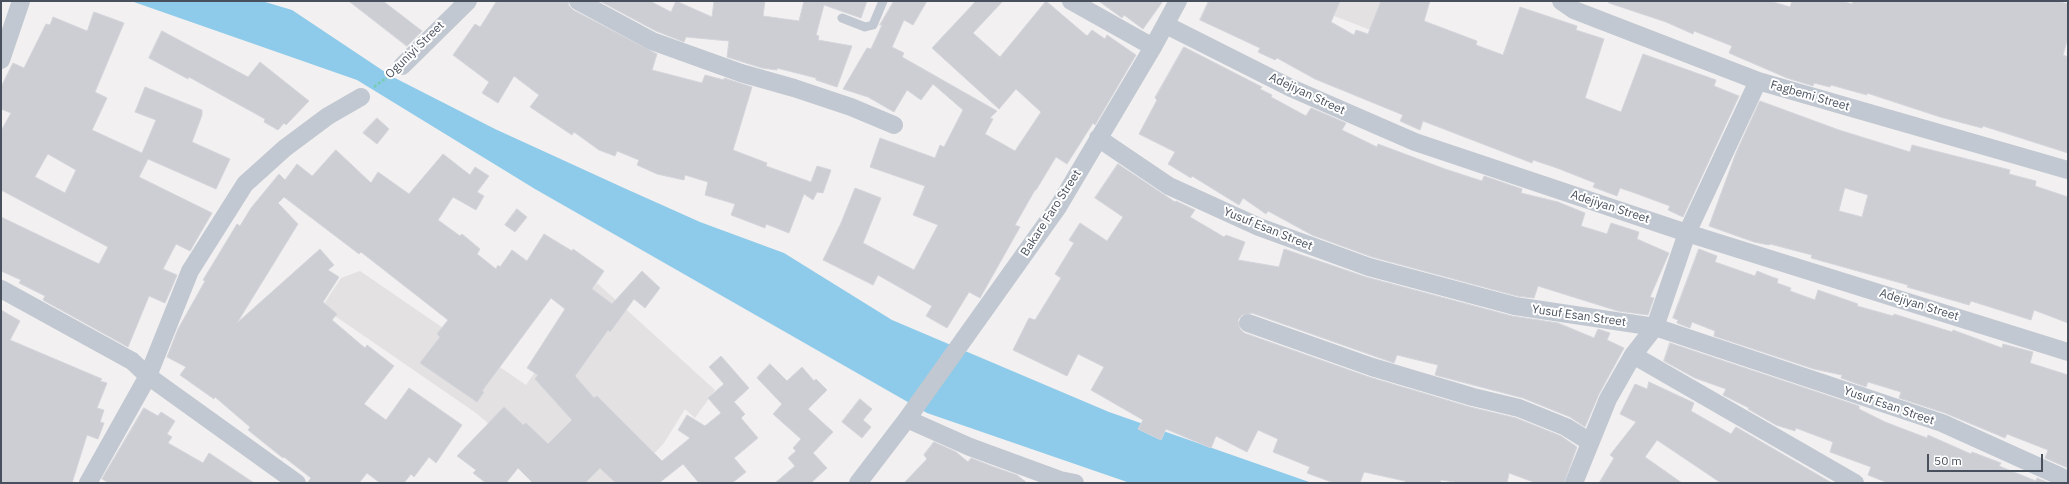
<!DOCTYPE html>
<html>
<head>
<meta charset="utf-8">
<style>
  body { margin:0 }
  #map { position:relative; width:2069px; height:484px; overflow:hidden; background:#f2f0f0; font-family:"IBM Plex Sans",sans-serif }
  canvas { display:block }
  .frame { position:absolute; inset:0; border:2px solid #48505d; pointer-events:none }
  .scale { position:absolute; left:1927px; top:454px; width:116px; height:18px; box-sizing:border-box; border:2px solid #48505d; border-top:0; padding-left:5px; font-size:12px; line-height:14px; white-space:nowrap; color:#48505d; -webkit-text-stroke:3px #fff; paint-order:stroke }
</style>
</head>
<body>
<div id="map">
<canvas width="2069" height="484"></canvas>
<div class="frame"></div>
<div class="scale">50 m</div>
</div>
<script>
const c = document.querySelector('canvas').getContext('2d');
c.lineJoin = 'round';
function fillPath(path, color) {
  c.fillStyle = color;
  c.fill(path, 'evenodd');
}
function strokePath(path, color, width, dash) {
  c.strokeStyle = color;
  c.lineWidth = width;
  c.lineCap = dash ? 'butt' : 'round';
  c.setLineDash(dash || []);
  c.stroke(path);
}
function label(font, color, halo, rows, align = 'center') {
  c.font = font + ' "IBM Plex Sans",sans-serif';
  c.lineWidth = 4;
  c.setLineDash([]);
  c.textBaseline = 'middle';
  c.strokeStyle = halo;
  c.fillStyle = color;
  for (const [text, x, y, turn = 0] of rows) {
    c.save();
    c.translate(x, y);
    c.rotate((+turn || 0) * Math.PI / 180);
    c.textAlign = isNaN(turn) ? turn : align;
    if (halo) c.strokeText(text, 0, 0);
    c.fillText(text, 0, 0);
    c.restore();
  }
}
fillPath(new Path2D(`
  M1295 1H1417L1402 42Z
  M360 271 526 385 597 283 715 390 695 418 685 409 664 443 627 483H553L535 463 476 413 322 307 341 278Z`), '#e3e1e2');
fillPath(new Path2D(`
  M131 1H262L292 10 391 76 495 129 624 188 700 222 784 253 892 320 1109 412 1312 483H1130L927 413 535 189 357 80Z`), '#8ecbea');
const building = new Path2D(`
  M349 1H383L422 31 407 46Z
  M497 1H568L569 6 573 10 657 54 652 70 702 83 705 75 724 80V78L752 87 733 150 767 163 766 166 811 182 817 166 831 170 823 193 817 192 813 200 804 194 789 233 766 224 765 228 731 215 735 204 705 195 708 182 685 175 684 180 657 174 637 165 639 160 617 151 615 156 599 150 574 132 572 135 530 107 539 95 514 76 498 103 482 93 489 82 453 55 475 24 480 27Z
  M600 1H650L671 12 676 1 712 17 714 1H765L763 16 799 21 804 1H867L861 18 824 5 816 35 819 36 818 40 852 46 837 87 816 80V78L777 68V70L762 68 727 57 729 41 686 37 684 42 656 31Z
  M894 1H927L913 25 904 20 892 47 904 53 902 57 997 111 990 118 993 119 985 134 1015 151 1041 112 1016 89 999 109 932 48 976 1H1003L973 33 1000 57 1046 1 1087 36 1092 30 1105 39 1107 35 1136 55 1095 125 1093 123 1067 164 1056 157 1036 190H1035L1015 225 1020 227 980 298 969 292 947 328 926 316 932 306 878 275 873 285 823 260 841 223 855 188 881 198 863 243 914 270 938 225 913 215 925 186 870 167 880 138 935 158 940 145 944 147 963 110 933 84 921 100 907 90 894 112 868 97 843 89 867 48 871 49 882 25H880Z
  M1099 1H1163L1143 29 1124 15 1122 18 1118 15Z
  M1209 1H1340L1331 22 1354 35 1356 30 1368 34 1381 1H1430L1424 21 1477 41 1476 45 1503 55 1520 7 1577 26 1576 30 1604 39 1585 98 1621 112 1643 54 1716 80 1714 86 1739 96 1683 217 1668 210 1670 206 1632 192 1620 188 1617 196 1593 187 1595 183 1557 168 1533 160 1532 163 1423 121 1420 130 1400 121 1403 115 1315 79 1277 58 1275 60 1258 52 1260 48 1200 20Z
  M1609 1H1770L1790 7 1792 1H1842L1852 4 1853 1H2056L2068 4V37L2063 55 2068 57V153L1983 126 1982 128 1940 117 1867 93V95L1831 85 1830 87 1814 83 1813 86 1787 78 1729 53 1732 46 1694 31 1693 34 1666 22 1609 3Z
  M94 12 124 23 95 92 107 98 92 130 142 153 156 120 135 112 145 87 202 110V115L192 142 230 159 216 189 148 159 139 177 212 213 190 251 176 244 163 269 177 275 172 287 165 303 149 296 128 347 43 300 45 296 19 283 21 280 1 271V217L99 264 108 247 1 190V131L11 113 1 109V87L13 63 24 68 46 24 50 25 53 17 87 31ZM48 154 76 170 65 193 35 177Z
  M162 31 248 77 260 62 309 101 286 125 284 123 278 130 264 122 265 119 189 77 188 79 149 58Z
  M1184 47 1262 87 1260 89 1272 95 1271 97 1306 116 1311 108 1346 123 1342 130 1377 147 1378 144 1445 169 1482 181 1484 176 1522 189 1521 193 1558 202 1585 213 1581 226 1607 234 1611 223 1639 232 1637 239 1669 253 1650 297 1654 298 1648 315 1618 311 1538 286 1534 298 1517 296 1372 257 1312 235 1268 211 1266 214 1243 198 1239 205 1192 176 1191 178 1168 164 1175 152 1139 134 1157 100 1155 98Z
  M1760 101 1839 130 1910 152 1912 145 2010 170 2009 174 2036 181 2035 186 2068 197V323L2034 310 2031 320 1971 301 1969 305 1907 287 1908 285 1811 258 1812 255 1770 244 1769 245 1754 242 1709 226 1736 153ZM1845 188 1868 195 1862 217 1839 211Z
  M377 118 389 129 377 144 363 133Z
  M336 150 371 183 378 172 409 194 443 154 470 175 475 167 489 176 477 192 484 196 476 210 453 197 438 220 460 236 462 234 480 249 477 254 496 269 498 265 500 267 512 250 527 261 544 234 572 251 573 249 604 271 592 289 612 304 642 271 660 288 645 308 634 299 610 332 608 330 575 376 594 398 597 396 662 461 690 438 678 430 687 415 705 426 721 413 708 398 724 384 709 367 721 356 749 388 734 402 745 414 741 418 758 438 734 458 746 472 732 483H699L683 464 659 483H616L600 468 585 483H533L518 468 506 483H486L473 473 476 470 457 456 504 407 523 425 526 423 548 444 572 420 535 379 538 375 527 368 565 309 551 298 482 391 484 392 477 402 420 363 440 337 437 334 448 320 361 252 359 254 284 197 278 203 298 224 237 323 320 249 334 265 328 270 339 277 323 302 337 314 332 320 365 348 367 345 394 366 364 404 386 420 409 388 462 425 436 463 429 457 414 477 411 474 404 483H380L367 473 359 483H307L311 478 284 457 283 458 248 430 250 427 215 397 214 399 180 375 186 367 167 357 178 329 205 281 203 280 237 224 240 226 251 208 279 174 285 180 297 164 312 176Z
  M1118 164 1175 202 1176 201 1195 210 1190 217 1224 237 1226 235 1245 242 1238 260 1279 267 1284 249 1366 277 1512 316 1558 323 1594 338 1598 329 1610 333 1607 340 1624 348 1599 394 1585 427 1570 417 1523 398 1435 375 1438 365 1397 355 1394 363 1252 313 1242 315 1238 320 1240 329 1244 333 1369 377 1470 407 1516 418 1561 436 1577 447 1564 483H1536L1509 473 1507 483H1462L1441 480 1440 483H1405V481L1364 472 1360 483H1334L1307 473 1310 467 1273 452 1278 439 1258 430 1247 452 1216 436 1211 448 1166 429 1161 440 1138 429 1143 420 1091 390 1104 367 1078 354 1067 376 1013 350 1029 318 1035 320 1061 278 1055 274 1074 243 1069 240 1080 223 1107 241 1123 217 1095 198Z
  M517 209 527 217 515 232 505 225Z
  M1699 249 1717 256 1715 262 1755 276 1757 271 1772 277 1778 279 1777 283 1791 288 1790 291 1815 300 1818 290 1858 304 1857 306 1893 316 1894 314 1952 332 1953 330 2002 348 2003 344 2033 352 2030 363 2068 375V468L2045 458 2048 450 2007 434 2005 438 1945 413 1899 398 1901 392 1868 382 1866 387 1841 378 1842 375 1814 369 1714 336 1715 331 1692 322 1690 328 1677 323 1678 320 1673 318Z
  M1 310 20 321 10 340 102 379 100 381 107 383 97 408 104 410 100 422 104 423 98 439 87 435 72 483H1Z
  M1670 343 1859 406V409L1885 422 1927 438 1928 435 1971 454 1972 452 2001 463 1999 466 2036 481 2037 478 2049 483H1888L1868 475 1871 467 1830 452 1833 442 1796 428 1795 431 1776 425 1748 409 1749 408 1723 395 1726 389 1695 378 1664 361Z
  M770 364 787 381 802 367 814 381 816 379 827 390 808 409 833 432 813 453 827 468 811 483H775L795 466 788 458 796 451 793 448 801 439 773 414 782 404 757 378Z
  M1649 382 1694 403 1691 411 1731 434 1736 427 1832 483H1721L1657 440 1645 457 1682 483H1599L1614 458 1610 455 1636 422 1620 414 1635 384 1647 389Z
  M860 399 872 409 863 420 871 427 862 438 842 422Z
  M144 408 158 416 161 412 175 421 167 434 172 437 168 443 203 463 209 453 254 483H109L102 479Z
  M934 442 956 452 968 462 971 458 994 467 1017 475 1027 483H904L927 459 924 455Z`);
fillPath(building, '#cdced4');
strokePath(building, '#d4d5db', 1);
strokePath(new Path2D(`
  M374 87 389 76`), '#78ccae', 2.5, [3, 2]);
strokePath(new Path2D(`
  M842 18 865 27 873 25 883 1`), '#c1c8d1', 9);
strokePath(new Path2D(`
  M578 1 652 41 741 73 794 88 851 107 894 125
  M1071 1 1153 47
  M1561 1 1574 10 1758 81 2068 170
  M1166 25 1291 88 1415 142 1687 233 2068 352
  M1 60 21 1
  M402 66 468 1
  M1098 138 1169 186 1259 227 1369 267 1515 306 1655 327 1942 423 2068 480
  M1 289 132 361 148 376 297 483
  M1248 323 1372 367 1473 397 1519 408 1566 427 1590 442
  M1633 355 1855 483
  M907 419 970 447 1060 480 1075 483
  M88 483 148 376 190 271 245 184 285 148 328 116 361 97
  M858 483 907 419 1058 207 1153 47 1178 1
  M1574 483 1608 399 1633 355 1655 327 1687 233 1758 81`), '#c1c8d1', 18);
label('12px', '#48505d', '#fff', [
  ["Oguniyi Street",415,50,-44],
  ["Adejiyan Street",1307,94,25],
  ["Fagbemi Street",1810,96,16],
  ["Adejiyan Street",1610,207,18],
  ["Bakare Faro Street",1051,213,-57],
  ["Yusuf Esan Street",1268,229,22],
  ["Adejiyan Street",1919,305,17],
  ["Yusuf Esan Street",1579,316,8],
  ["Yusuf Esan Street",1889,406,19]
]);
</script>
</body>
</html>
